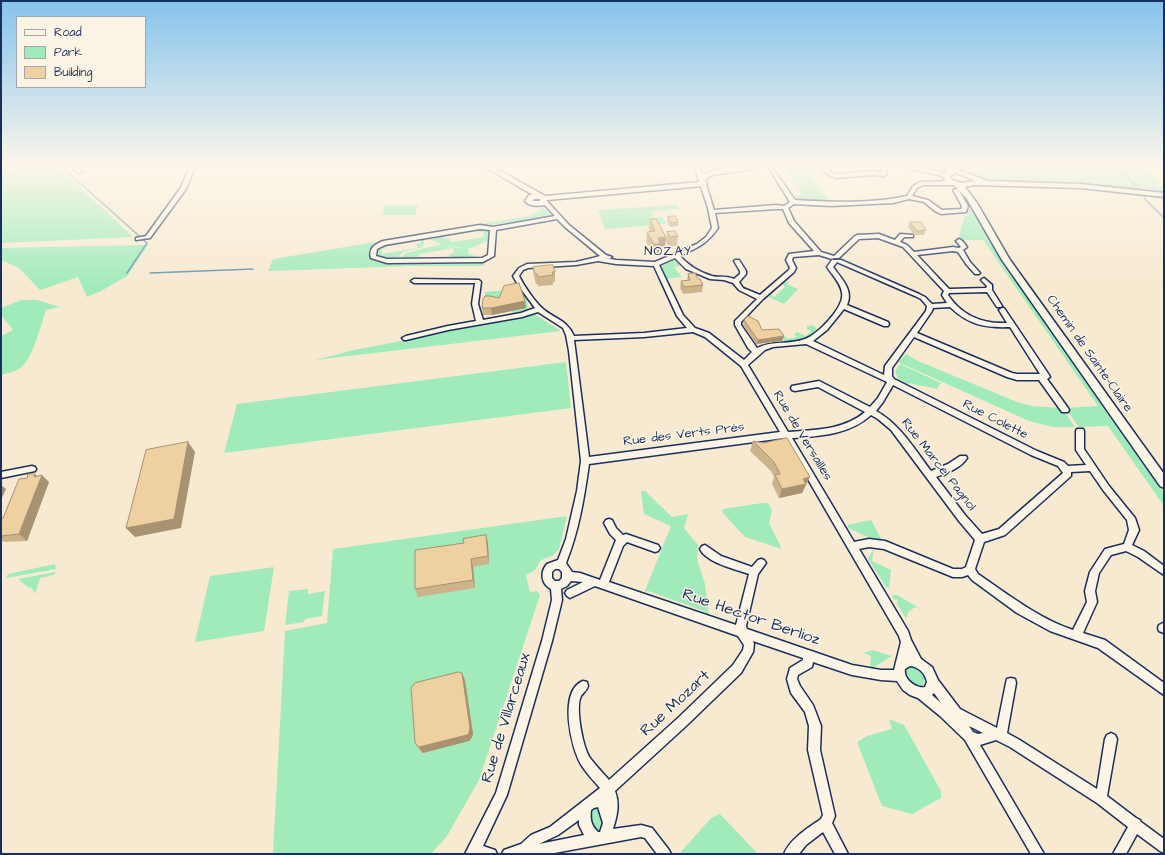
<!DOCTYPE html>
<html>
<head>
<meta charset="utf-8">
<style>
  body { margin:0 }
  #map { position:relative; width:1165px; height:855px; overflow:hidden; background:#f8ead1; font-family:"Architects Daughter",sans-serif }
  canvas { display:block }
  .frame { position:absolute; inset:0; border:2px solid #1b2f5e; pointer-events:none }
  .legend { position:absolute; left:16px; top:16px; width:130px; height:72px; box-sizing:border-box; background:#fcf5e5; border:1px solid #a2a6af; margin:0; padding:5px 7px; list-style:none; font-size:12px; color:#1b2f5e }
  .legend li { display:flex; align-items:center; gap:8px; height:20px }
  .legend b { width:20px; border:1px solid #a2a6af }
</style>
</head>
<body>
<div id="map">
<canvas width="1165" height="855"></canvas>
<div class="frame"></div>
<ul class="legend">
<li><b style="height:5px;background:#fcf5e5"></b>Road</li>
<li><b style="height:11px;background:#a1ebbb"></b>Park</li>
<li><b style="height:11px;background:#eed0a1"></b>Building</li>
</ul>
</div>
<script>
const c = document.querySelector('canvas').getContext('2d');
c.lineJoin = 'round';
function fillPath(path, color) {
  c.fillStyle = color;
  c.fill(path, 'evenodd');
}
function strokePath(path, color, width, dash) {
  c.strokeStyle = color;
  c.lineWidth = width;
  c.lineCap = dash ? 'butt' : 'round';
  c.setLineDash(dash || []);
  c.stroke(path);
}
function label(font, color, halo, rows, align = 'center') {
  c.font = font + ' "Architects Daughter",sans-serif';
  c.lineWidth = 3;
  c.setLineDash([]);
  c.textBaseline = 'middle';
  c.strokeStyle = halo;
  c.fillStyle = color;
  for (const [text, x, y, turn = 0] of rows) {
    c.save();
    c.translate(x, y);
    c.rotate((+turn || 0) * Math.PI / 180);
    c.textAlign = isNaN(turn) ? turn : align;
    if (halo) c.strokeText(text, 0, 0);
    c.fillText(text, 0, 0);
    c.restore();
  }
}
fillPath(new Path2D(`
  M16 167H58L133 237 1 243V170Z
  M784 167H806L828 200C818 200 802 202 794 196L802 195Z
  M972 167H1144L1164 187V193L1005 184C989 181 979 182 972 167Z
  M385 205H418L415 215H382Z
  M677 205 679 209 651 211 653 218 663 217 666 224 605 229 598 210Z
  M544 208 552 216 550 217 380 240 529 216 536 212H540V209Z
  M967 209 975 210 1002 261 1006 265 1164 493V506L1108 426 1079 427 1065 408 1098 406 983 240H961L959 236 965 215 969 216V213L965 212Z
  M476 229 488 231 490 234V241C482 241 477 247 470 248 459 250 436 243 427 238L442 235 444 238 450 239 451 242 484 237 483 232 478 233Z
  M425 238 423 247 403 252 397 259H385L375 257 376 249 385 244 386 248 382 249V254L417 248 416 244 421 243V239Z
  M375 242 376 244 369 250 370 257 375 261 384 262 383 264H422L423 262 448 261 449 264 478 263V261H481V263H484V266H411L268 271 273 259Z
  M149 244 127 276 101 291 87 297 78 277 40 290 19 268 1 260V248L145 245Z
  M442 244 469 249 468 253 479 258 453 259 449 255V254L454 253 453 248 419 254V257L399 259 406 253Z
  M673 260 677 261 681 266 674 267 682 277 665 279 661 267 664 264Z
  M785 281 789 283 787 284 798 289 784 304 769 297 771 294 774 297 785 287 782 283Z
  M519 289 527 299 528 309 513 314 512 310 502 301 484 306 485 292Z
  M21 300H37L60 307 46 310C41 325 32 361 19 369 14 372 6 373 1 375V336L13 330 1 315V308Z
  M536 315 561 331 315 360 354 350 406 340 472 325Z
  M813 325 818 330 806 339 785 342 781 337 785 336 787 339 797 337 794 335 797 332 806 336 811 331 807 329V326Z
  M906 354 918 361 1017 402 1032 406 1062 408 1075 427H1053L1029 421 898 362Z
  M566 362 571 408 224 453 237 404Z
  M900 364 941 383 937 389C927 386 919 386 910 383L908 384 898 379 895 371Z
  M641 491H645L672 517 688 514 684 528 698 545 697 559 705 584 709 615 704 611 648 591 644 593 671 526 644 514Z
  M762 503H768L772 510 769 523 782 549 745 537 722 512 723 509Z
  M567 516 559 549 552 556 541 560 535 570 526 575 530 592 537 591 540 595 479 780 447 836 431 854H273L285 631 327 623 333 549Z
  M871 520 882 540 872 539 848 528 847 525Z
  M874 548 872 561 891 570 889 588 886 587 868 559Z
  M55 564 56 569 6 578 8 574Z
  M274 567 264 631 195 642 210 576Z
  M56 572 54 575 40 578 35 594 31 587 29 588 18 579Z
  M308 589V594L325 591 322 616 305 619 304 622 285 625 289 591Z
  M892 595H897L921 609 915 607 908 612 906 619 896 602H898L897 599 894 600Z
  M872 650 892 656 874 667 870 668 871 656 863 653Z
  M914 667 923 673 925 680 923 685C912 688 908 681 904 673L907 668Z
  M889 719 904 725 941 791V798L912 814 882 806 857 742 867 736 892 729Z
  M598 806 604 817 602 831 599 833 589 826 590 809Z
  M720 814 758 854H679L711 818Z`), '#a1ebbb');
strokePath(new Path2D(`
  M62 167 147 243 127 273
  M1118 167 1142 192
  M1144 196 1145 199 1164 218
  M150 273 253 269`), '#6295b8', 1.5);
const street = new Path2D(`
  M73 167H79L83 172 78 173Z
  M190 167H195L186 189 150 238 136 240V238L146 236 180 189Z
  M695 167H700L704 178 703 179 698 178Z
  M768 167H772L795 200C830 202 872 204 907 196L913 186 920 182 953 181 956 183 953 185H923L917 188 912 196 928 200 942 210 961 209 962 206 953 190 958 189 968 206 966 212 941 214 935 211 924 202 909 199 893 203 831 206 794 204 788 208 794 221 821 252 834 256 855 236 857 235 879 234 895 240 900 234 913 235V237H904L900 242 907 245 914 252 953 247 959 248 961 247 956 241 959 239C962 240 965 244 967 247L963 250 970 262 980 273 979 274H975L966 264 958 252 953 251 917 255 949 289 986 288 987 286 981 280 984 278 992 285V290L1002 306 1001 307H997L987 292 949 293 948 295C962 316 983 324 1007 323L999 310 1002 308H1004L1049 375 1050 377 1047 379 1068 408 1069 410 1068 412H1062L1039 380H1017L1007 377 914 337 892 368V376L894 379 1037 451 1064 462 1068 466 1086 465 1076 450V431L1077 429H1083L1084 431V449L1109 486 1135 518 1139 530 1132 545 1144 551 1164 566V575L1138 557 1126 551 1111 555 1099 573 1095 591 1097 602 1083 633 1105 640 1164 683V695L1098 648 1050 631 1017 613 972 580 968 575 962 577H953L884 549 869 547 859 549 908 631 911 640 921 659 932 667 938 680 960 709 997 728 1006 683 1007 679 1011 678 1015 679 1016 683 1007 733 1018 739 1097 789 1105 739 1107 735 1111 733 1115 735 1117 739 1107 796 1136 818 1140 820 1141 822 1164 839V853L1160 851 1137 834 1126 854H1113L1128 827 1097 803 1010 747 996 740 980 745 1044 854H1031L965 740 940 716 918 698 910 695 903 690 897 681 881 680 852 675 813 662 812 667 798 675 797 679 800 686 813 705 821 726 820 750 835 816 832 823 848 854H835L823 832 806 845 799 854H784C790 839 808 828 821 819L823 815 808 750 809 726 805 712 791 693 787 679 790 668 803 660V658L753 641 754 644 753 652 741 673 686 726 615 791C620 804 617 816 613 829L641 825 652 828 669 850 671 854H657L645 838 641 837 549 854H502L504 850 521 844 531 835 550 827 600 788C594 781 587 774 582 766 571 749 558 691 583 681L587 682 588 686C587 690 583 693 581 696 575 708 583 748 590 758 596 766 603 773 609 780L678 718 733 665 743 650 744 645 738 636 595 586 570 598 567 596 565 593 567 590 583 582 571 581 567 586 561 589 562 600 552 641 507 795 483 846 495 850 497 854H465L496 793 542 641 552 600 551 589C541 584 540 572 547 564L558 560 566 539 577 491 581 461 569 351 566 335 563 328 538 312 522 317 448 330 406 340H404L402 338 406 336 448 326 476 321 472 304 475 283H414L411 281 414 279 479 280 481 282 478 304 483 320 521 313 535 308 518 285 513 276 519 268 527 264 576 262 593 258 600 256 565 227 557 219 496 230 494 256 483 262 387 263 371 258C368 249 375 244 383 241L480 225 493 227 555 216 541 201 544 199 546 200 569 225 606 255 612 257 609 259 604 258 616 260 655 262 697 244 706 237 712 228 708 208 700 184 701 183 706 184 714 210 776 205 784 206 790 202ZM776 209H783L789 223 814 251 789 254 786 260 790 268 789 270 760 295 743 288 739 282 746 274V271L739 260H735L734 261 740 271V274L734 279C724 275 720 278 712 276 699 272 689 266 680 256 698 247 706 245 718 228L715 213ZM480 229 490 230 488 255 482 258 387 259 376 256 377 249 385 245ZM878 238 903 247 944 291 942 295 947 303 932 304 925 297 919 294 841 260H832L827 267C832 275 841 283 842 293 845 307 817 335 805 339 790 345 772 340 757 348L741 325V322L763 299 794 272 796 268 792 260 793 257 819 255 832 259 834 258H839L859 239ZM675 258 686 269 710 279 724 280 733 283 739 290 757 299 735 321V325L748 348 752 352 744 360 709 333 695 328 683 315 659 265ZM598 261 616 264 654 266 677 316 687 328 644 333 574 336C567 320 555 319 543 309 535 302 524 286 519 276L523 270 528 268 576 265ZM837 262 915 296 921 299 927 306 926 311 885 366 884 375 813 341 827 330 844 309 884 326H888L889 324 888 322 847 305C854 290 841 278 833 267ZM950 307C969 325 985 328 1010 327L1040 374H1017L1012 373 917 333 932 311 933 308ZM693 332 705 337 741 366 780 432 589 457 574 340 644 337ZM806 344 887 382 878 398 870 407 819 381 792 386 791 388 792 390 795 391 818 387 865 412C844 430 815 430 788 432L748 365 765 350 773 347ZM893 385 1031 455 1058 466 1063 473 999 529 982 534 965 515 936 477C947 473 961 468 967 458L966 456H960L948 464 931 471C915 450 900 424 876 411L883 402ZM871 415 878 419 891 430 959 521 975 540 966 567 962 569H953L885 541 869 539 854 542 792 438C820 436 849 435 871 415ZM784 438 899 636 901 642 894 670H881L852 665 747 629 746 626 758 574 766 563 764 560 761 559 758 560 752 567 721 556 705 545 702 546 700 549C707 563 735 569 749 574L736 625 609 582 623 546 627 542 655 552 658 551 660 548 658 545 655 544 626 534 623 535 616 528 612 520 609 519 606 520 604 523 610 534 616 540 600 580 580 573 572 572 566 563C579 530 584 499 589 464ZM1090 471 1103 490 1127 520 1129 530 1124 544 1105 549 1090 572 1085 591 1087 602 1073 630C1038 618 1009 595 978 574L975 569 984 542 1005 535 1071 476V472ZM555 569H559L562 572V578L559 581H555L552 578V572ZM910 666C919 667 925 673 927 682L925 687C916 689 903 679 905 669ZM934 693 941 703 932 695ZM969 726 983 733 978 734 973 732ZM598 807 603 823 600 832H598C591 825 590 820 591 810L594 808ZM579 820V825L584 835 539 844 558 835Z
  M821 167H827L831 172 837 174 873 171 881 172V167H885L887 174 884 176 873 175 836 178 827 174Z
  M943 167H949L954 172 949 173Z
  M32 466 35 467 36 469 35 471 1 478V472Z
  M1163 623H1164V633L1159 631 1158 628 1159 625Z`);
const secondary = new Path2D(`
  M485 167H494L545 196 699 182 698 176C716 168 738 165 758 167L754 169 713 175 705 179 707 184 703 186 547 200 546 205C538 206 530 207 525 201L529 195H533ZM534 199H540V201H533Z
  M911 167H922L945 173 955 169 960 170 987 181 1081 184 1164 193V197L1081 188 974 185 965 187 977 203 1010 260 1164 474V488L1160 486 1002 260 967 199 954 185 946 183 943 176 911 169ZM955 173 962 175 975 181 962 183 952 180 950 176Z`);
strokePath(street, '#1b2f5e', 3);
strokePath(secondary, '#1b2f5e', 3);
fillPath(street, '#fcf5e5');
fillPath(secondary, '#fcf5e5');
fillPath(new Path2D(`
  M668 217 678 222V226L670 227 667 221Z
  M650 220 666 237 665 246 660 247 659 253 653 254 646 241 647 232 650 231 649 229Z
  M910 222 926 230 924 235H914L908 227Z
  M667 232 678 236 677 246H668L666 241Z
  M533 267 555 272V282H553V285L538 286V284H536L534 276Z
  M688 274 698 279 703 285 702 292 683 294 680 288 681 281 687 280Z
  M499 298 525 301 526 308 492 315H483L482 308Z
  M744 320 762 330 782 341 756 344 743 325Z
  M753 441 806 486 805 487 802 493 779 498 772 484 774 477 771 471 750 451Z
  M38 476 49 482 27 541 4 542 1 540V519L3 518Z
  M486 535 488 544 489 564 473 567 475 588 418 597 415 589 464 543Z
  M462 673 465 680 473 734 471 739 469 741 423 753 420 751 417 746Z`), '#cdb38a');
fillPath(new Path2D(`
  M666 237 665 246 660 247 659 253 653 254 654 244 658 238Z
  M525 301 526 308 492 315 491 308Z
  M784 336 782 341 756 344 758 340Z
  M188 442 195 452 181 528 135 537 126 528Z
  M35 474 40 479 42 475 49 482 27 541 19 534 34 477Z
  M810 477 802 493 779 498 782 489 803 479Z
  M1 485 6 489 1 500Z
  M486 535 488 544 489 564 488 556Z
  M471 559 473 567 475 588 473 580Z
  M462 673 465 680 473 734 471 739 469 741 423 753 419 747Z`), '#a79271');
const building = new Path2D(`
  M675 216 678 222 671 223 668 217Z
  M656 219 666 237 658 238 660 244H654L647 232 655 231 650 220Z
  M910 222H921L926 230 917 231Z
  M675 231 678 236 670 237 667 232Z
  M553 265 555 272H552L553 275 538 277 537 274H535L533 267Z
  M695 273 698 279H700L703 285 684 287 681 281 690 280 688 274Z
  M519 283 525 301 491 308H482L483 299 485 296H490L499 298 504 286Z
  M748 316 758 321 762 330 779 329 784 336 758 340 744 320Z
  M787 438 810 477 803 479 806 484 782 489 775 475 780 474 774 462 753 441 763 443Z
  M188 442 174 519 126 528 146 450Z
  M28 474H35L34 477 42 475 19 534 1 536V519L3 518 19 479 27 478Z
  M486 535 488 556 471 559 473 580 415 589V550L464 543 463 539Z
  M459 672 462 673 470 728 469 733 467 735 419 747 417 746 415 742 411 688 415 683Z`);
fillPath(building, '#eed0a1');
strokePath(building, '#a79271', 1);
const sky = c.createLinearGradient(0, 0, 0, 286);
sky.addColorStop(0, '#85c3ed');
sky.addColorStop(0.58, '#fcf6ea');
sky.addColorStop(1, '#fcf6ea00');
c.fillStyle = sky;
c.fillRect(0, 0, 1165, 286);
c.letterSpacing = '1px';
label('13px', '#1b2f5e', '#fcf5e5', [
  ["NOZAY",668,252]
]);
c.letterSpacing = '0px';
label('13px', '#1b2f5e', '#fcf5e5', [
  ["Chemin de Sainte-Claire",1089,354,55],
  ["Rue Colette",995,420,27],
  ["Rue des Verts Prés",684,435,-7],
  ["Rue de Versailles",802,436,59],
  ["Rue Marcel Pagnol",938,465,52]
]);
label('16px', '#1b2f5e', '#fcf5e5', [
  ["Rue Hector Berlioz",751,618,19],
  ["Rue Mozart",676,704,-43],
  ["Rue de Villarceaux",507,718,-73]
]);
</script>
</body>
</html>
